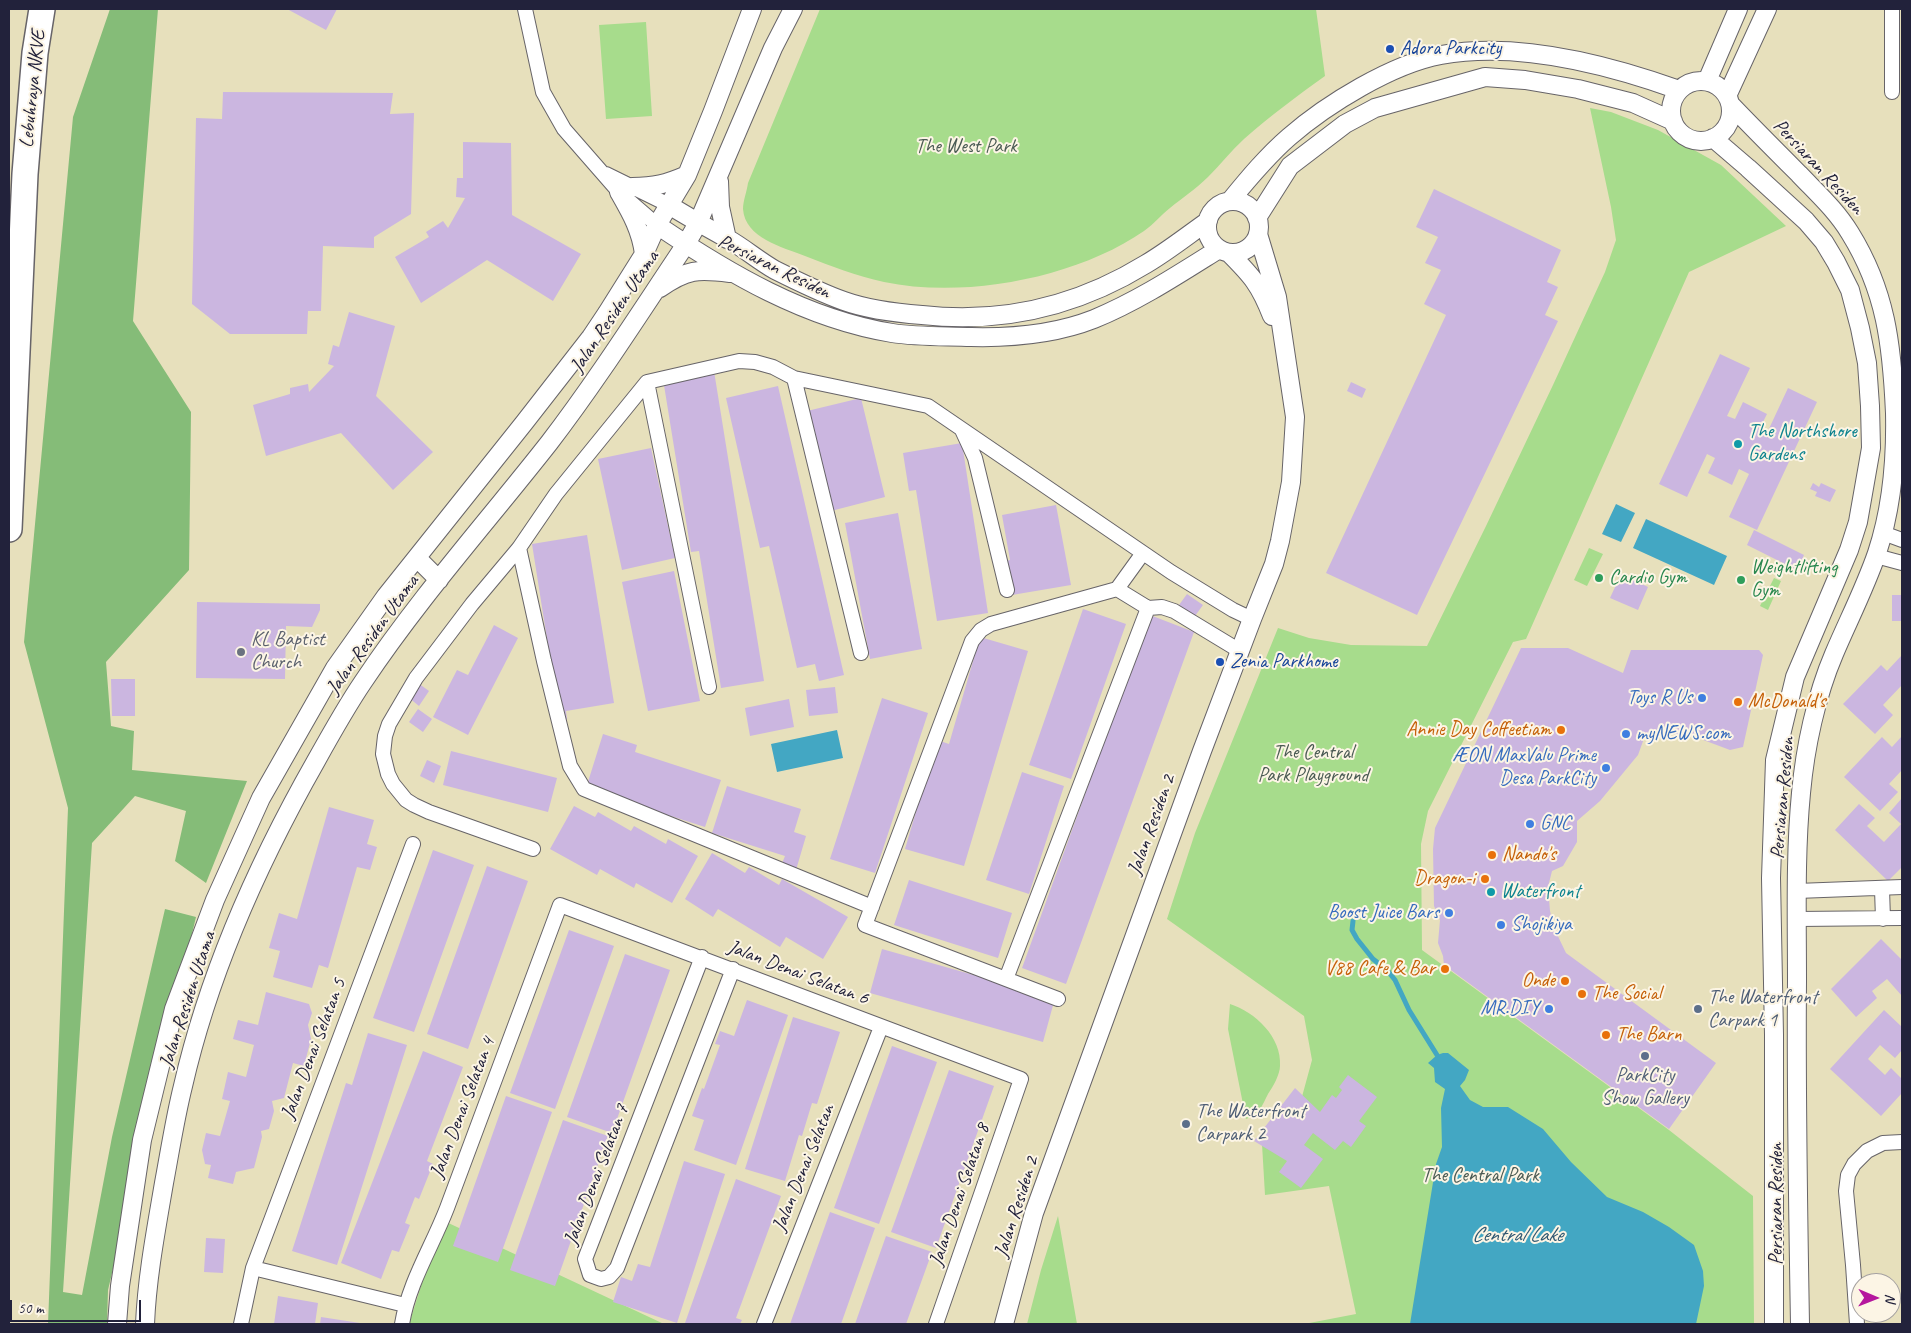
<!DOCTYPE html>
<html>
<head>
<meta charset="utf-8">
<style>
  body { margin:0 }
  #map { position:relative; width:1911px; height:1333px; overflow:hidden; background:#e7e0bc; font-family:Caveat,sans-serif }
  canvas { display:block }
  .frame { position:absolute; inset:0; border:10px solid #22223b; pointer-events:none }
  .north { position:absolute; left:1851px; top:1273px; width:50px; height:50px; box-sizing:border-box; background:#fcf5e5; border:1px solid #a5a1a1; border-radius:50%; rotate:91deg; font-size:14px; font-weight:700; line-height:20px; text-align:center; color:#22223b }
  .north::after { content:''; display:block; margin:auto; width:18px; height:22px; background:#b5179e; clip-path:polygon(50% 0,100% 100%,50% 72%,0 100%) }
  .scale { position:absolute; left:10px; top:1300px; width:131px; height:22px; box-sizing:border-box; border:2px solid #22223b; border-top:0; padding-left:6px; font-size:15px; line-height:18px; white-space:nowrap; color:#22223b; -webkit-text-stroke:4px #fcf5e5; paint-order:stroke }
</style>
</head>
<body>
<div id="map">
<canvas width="1911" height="1333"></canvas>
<div class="frame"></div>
<div class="north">N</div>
<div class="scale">50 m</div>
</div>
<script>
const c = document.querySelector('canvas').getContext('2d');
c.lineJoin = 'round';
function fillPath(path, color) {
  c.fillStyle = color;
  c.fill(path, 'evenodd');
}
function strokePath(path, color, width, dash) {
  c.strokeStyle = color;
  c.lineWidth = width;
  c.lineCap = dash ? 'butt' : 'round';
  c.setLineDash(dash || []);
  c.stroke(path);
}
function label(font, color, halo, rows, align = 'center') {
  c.font = font + ' Caveat,sans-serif';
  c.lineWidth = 4;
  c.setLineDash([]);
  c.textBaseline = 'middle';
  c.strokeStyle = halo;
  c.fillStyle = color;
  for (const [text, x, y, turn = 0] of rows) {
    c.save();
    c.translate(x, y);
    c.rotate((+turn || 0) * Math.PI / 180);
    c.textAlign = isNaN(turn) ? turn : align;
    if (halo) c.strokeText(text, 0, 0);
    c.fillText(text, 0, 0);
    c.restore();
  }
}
fillPath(new Path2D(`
  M820 9H1316L1325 76C1297 96 1270 116 1244 139 1231 151 1220 165 1208 177 1196 189 1182 198 1170 208 1161 215 1154 224 1144 231 1076 278 965 299 884 282 856 276 831 266 805 256 782 247 745 238 743 209 743 201 747 191 748 183Z
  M646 22 652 116 606 119 599 25Z
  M1590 108 1611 112 1658 130 1721 165 1786 226 1689 272 1526 639 1513 642 1428 811 1421 844 1422 950 1669 1130 1753 1196 1754 1324H1304L1356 1314 1329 1186 1265 1195 1262 1144 1300 1104 1312 1060 1304 1016 1167 919 1195 833 1278 628 1309 638 1351 645 1427 646 1486 526 1553 385 1605 272 1616 240 1611 207Z
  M1589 548 1603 554 1587 586 1574 580Z
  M1774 578 1781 581 1768 610 1760 606Z
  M1230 1004C1255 1012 1282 1037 1280 1066 1280 1074 1273 1087 1268 1094 1261 1108 1260 1113 1246 1119L1228 1029Z
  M1058 1216 1077 1324H1027L1041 1270Z
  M442 1220 664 1324H409Z`), '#a7dc8c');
fillPath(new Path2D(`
  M110 9H158L133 321 191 412 189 570 106 662 111 726 134 731 132 770 247 781 206 883 175 861 186 811 135 796 92 843 63 1292 82 1295 112 1137 165 909 196 917 108 1290 107 1324H48L68 808 24 642 73 117Z`), '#85bc78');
fillPath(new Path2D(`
  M1616 504 1635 513 1621 542 1602 534Z
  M1646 519 1727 556 1714 585 1633 548Z
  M837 730 843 758 777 772 771 744Z
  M1443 1053H1448L1469 1070 1465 1080 1460 1086 1470 1100 1483 1107H1508L1543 1129 1571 1162 1607 1197 1643 1212 1669 1227 1694 1245 1703 1271 1704 1286 1696 1324H1410L1436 1164 1442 1147 1441 1108 1445 1089 1435 1082 1434 1068 1428 1063 1437 1055Z`), '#43a7c3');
strokePath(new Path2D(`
  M1353 921 1352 930 1357 939 1373 959 1387 970 1395 980 1409 1010 1437 1055`), '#43a7c3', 5);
fillPath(new Path2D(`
  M287 9H337L326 30Z
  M223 92 393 93 390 114 414 113 411 214 374 237V248L323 246 321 311H308L307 334H230L192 304 196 118 222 119Z
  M463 142 511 143 512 215 581 254 553 301 487 260 421 303 395 257 429 237 426 232 443 221 448 228 465 198 456 197 457 178H463Z
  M1434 189 1561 250 1547 282 1558 287 1545 315 1558 321 1417 615 1326 573 1446 315 1424 304 1441 270 1425 263 1438 237 1416 227Z
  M349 312 395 326 376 396 433 452 393 490 341 433 266 456 253 405 290 394V388L308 384 309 392 334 366 328 364 333 345 339 347Z
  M1720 354 1750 368 1727 416 1735 419 1743 402 1767 414 1759 430 1767 433 1788 388 1817 402 1757 530 1729 517 1749 474 1739 469 1732 485 1708 473 1715 458 1707 454 1687 497 1659 484Z
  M714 371 764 681 721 688 699 551 691 552 663 379Z
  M1351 382 1366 389 1362 398 1347 391Z
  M778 386 844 675 819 681 815 664 797 668 769 546 760 548 726 398Z
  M861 398 885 497 831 511 807 411Z
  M962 443 988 613 937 621 916 490 909 491 903 453Z
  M651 448 675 558 622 570 598 459Z
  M1813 483 1819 487 1821 483 1836 490 1830 502 1815 496 1817 492 1810 489Z
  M1056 505 1071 585 1012 595 1006 561 1010 560 1002 515Z
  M898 513 922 649 870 659 845 523Z
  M1754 530 1804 555 1797 570 1747 545Z
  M587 535 614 703 566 711 567 719 560 721 532 544Z
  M674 571 700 701 648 711 622 582Z
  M1621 574 1648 587 1638 610 1610 598Z
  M1187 594 1203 605 1195 616 1179 605Z
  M1892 595H1902V621H1892Z
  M197 602 320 604V610L312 627 286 626 285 679 196 678Z
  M1083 609 1126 624 1071 779 1029 765Z
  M1150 615 1194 632 1066 984 1022 968Z
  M494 625 518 638 468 735 433 717 457 670 468 675Z
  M980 637 1028 651 964 866 905 849 937 740 949 744Z
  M1521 648H1568L1623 673 1631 650H1759L1763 655 1743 747 1730 750 1690 735 1646 733 1638 755 1633 761 1600 801 1577 821V842L1563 866 1552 871 1548 887 1550 911 1554 928 1566 953 1716 1063 1669 1129 1444 965 1443 956 1438 943 1440 920 1434 906 1433 849 1435 828Z
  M1902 655V685L1883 705 1893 715 1875 734 1843 704 1881 665 1887 671Z
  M111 679H135V716H112Z
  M418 683 429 691 419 706 408 697Z
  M835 687 838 713 809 716 806 690Z
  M882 698 928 713 875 873 830 859Z
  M789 699 794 727 750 736 745 708Z
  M418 709 432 719 423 732 409 722Z
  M603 734 637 745 635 752 721 780 705 827 621 800 622 797 587 785Z
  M1902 736V770L1889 784 1898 792 1880 811 1844 777 1882 737 1892 747Z
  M451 751 557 778 548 812 443 785Z
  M427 760 441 766 434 783 420 776Z
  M1022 772 1064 786 1029 894 986 880Z
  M727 786 801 809 794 832 806 836 796 870 781 866 785 856 712 833Z
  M1902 798V867L1888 881 1835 830 1859 804 1875 818 1867 826 1884 842 1901 824 1889 813Z
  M574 806 595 817 598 812 631 831 634 826 666 844 668 839 698 856 672 903 636 883 634 888 600 869 597 875 550 849Z
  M329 807 374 820 367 844 377 847 370 870 357 867 328 968 319 965 312 988 273 977 280 951 269 948 279 913 297 919Z
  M433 850 474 865 414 1032 373 1018Z
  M712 853 745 873 749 867 779 885 782 879 848 917 823 959 786 937 780 947 718 909 713 917 685 899Z
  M487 866 528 881 468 1049 427 1034Z
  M909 880 1012 913 998 958 894 925Z
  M569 930 614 946 555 1109 510 1093Z
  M1881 939 1902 960V996L1887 979 1872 991 1877 998 1856 1017 1831 989Z
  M882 949 1055 998 1043 1042 870 993Z
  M625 954 670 970 612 1133 567 1117Z
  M266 992 309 1004 312 1013 308 1025 311 1039 304 1066 293 1063 284 1098 272 1101 274 1111 269 1129 261 1131 262 1137 254 1168 236 1172 233 1184 208 1178 211 1165 205 1164 202 1150 206 1133 220 1136 230 1101 222 1099 228 1072 246 1077 254 1045 233 1039 238 1020 258 1025Z
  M747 1000 788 1015 736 1165 694 1150 704 1120 692 1116 702 1088 704 1089 720 1045 715 1044 720 1031 734 1036Z
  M1884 1010 1902 1027V1050L1895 1058 1880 1045 1868 1059 1885 1075 1891 1068 1902 1079V1093L1881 1116 1830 1069Z
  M793 1017 840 1032 817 1104 812 1103 802 1136 799 1135 785 1181 745 1169Z
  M368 1033 407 1045 337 1265 292 1251 346 1083 352 1085Z
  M892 1046 937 1062 879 1224 834 1208Z
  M423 1051 463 1067 427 1161 433 1164 419 1199 415 1197 405 1223 410 1225 399 1252 392 1250 381 1279 341 1263Z
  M949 1070 994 1086 936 1248 891 1232Z
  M1348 1075 1377 1097 1359 1121 1366 1126 1351 1147 1343 1141 1335 1150 1313 1133 1304 1145 1323 1159 1301 1188 1279 1172 1287 1161 1254 1141 1295 1088 1320 1112 1332 1095 1336 1098 1342 1090 1339 1087Z
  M506 1096 552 1112 498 1262 453 1246Z
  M563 1120 608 1136 555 1286 510 1270Z
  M684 1161 725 1174 677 1323 613 1302 621 1277 632 1281 638 1264 650 1267Z
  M736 1179 781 1196 736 1318 742 1320 740 1324H689L685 1323Z
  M830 1212 875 1228 841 1324H790Z
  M886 1236 932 1252 906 1324H855Z
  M206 1238 225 1239 223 1273 204 1272Z
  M278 1296 318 1303 315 1324H274Z
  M321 1317 360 1323V1324H320Z`), '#cbb6e0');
const minor = new Path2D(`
  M525 9 543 92 564 129 619 192 657 225
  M1892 92V9
  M606 174 669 205
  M794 378 861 653
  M647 382 709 687
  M962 430 975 458 1007 590
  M1883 533 1902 540
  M519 548 544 661 570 766 584 789 872 907
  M1143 553 1117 589 1148 608 1162 607 1174 611 1240 651
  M1876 556 1902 563
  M533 849 429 812 414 805 406 800 393 784 388 774 383 754 385 736 389 724 416 678 472 604 519 548 556 494 647 382 739 361 755 362 773 367 794 378 928 406 1171 572 1233 610 1252 619
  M1882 889 1883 919
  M1797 891 1902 887
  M1797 919 1902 918
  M702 957 585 1259 590 1275 601 1279 609 1277 617 1268 733 969
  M1006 979 1148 608
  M1058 999 865 925 972 641 981 630 991 624 1117 589
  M253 1268 405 1305
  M241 1324 253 1268 413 844
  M402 1324C409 1282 432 1247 447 1208 485 1107 522 1006 560 905 714 962 867 1022 1021 1079L936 1324
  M764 1324 881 1027
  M1857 1324 1853 1265 1846 1191 1848 1175 1854 1164 1867 1151 1883 1143 1902 1142`);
const tertiary = new Path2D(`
  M1707 81 1738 9
  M1671 111a30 30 0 1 1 60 0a30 30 0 1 1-60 0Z
  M1727 96 1767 9
  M1731 105C1753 128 1776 151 1799 174 1817 193 1836 210 1850 233 1886 291 1892 345 1895 413 1896 460 1892 508 1877 553 1865 588 1848 621 1834 654 1816 696 1805 748 1801 793 1795 855 1797 918 1797 981 1796 1095 1798 1210 1800 1324
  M1713 138 1748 168 1806 221 1824 242 1836 262 1850 290 1860 328 1867 363 1870 406 1871 448 1858 522 1849 550 1795 677 1775 760 1771 878 1774 1035V1324
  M719 181 720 207 727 239
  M632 187C655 187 666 184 687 175
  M619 192C631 213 641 230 644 254
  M1230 201C1248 179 1267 156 1289 137 1327 104 1392 64 1441 55 1516 41 1609 65 1679 90
  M1207 227a26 26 0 1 1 52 0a26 26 0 1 1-52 0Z
  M669 205C688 217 708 228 728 239 744 248 759 261 775 270 797 281 821 293 844 301 869 310 896 313 922 315 1003 324 1076 307 1146 264 1168 251 1188 235 1208 221
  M1257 218 1290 166 1345 124 1375 108 1485 77 1525 80 1578 89 1633 103 1673 121
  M657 225C728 273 806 319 892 333 918 337 945 336 971 337 1012 338 1056 334 1094 319 1138 301 1179 274 1219 249
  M1229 253C1252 276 1260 285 1272 316
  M660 288C687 269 698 269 730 273
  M417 558 439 580
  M117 1324 120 1286 142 1140 174 1009 215 900 261 798 335 668 386 596 524 423 591 337 607 313 644 254 657 225 687 175 713 111 752 9
  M145 1324C147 1277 156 1230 164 1183 170 1151 175 1118 183 1086 209 972 258 863 316 761 331 734 346 707 363 682 419 598 487 522 549 443 598 379 641 311 686 244L698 223 773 48 793 9
  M1004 1324 1034 1213 1202 751 1252 619 1274 564 1280 541 1291 482 1295 417 1277 297 1258 234`);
const motorway = new Path2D(`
  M9 529 25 174 35 53 42 9`);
strokePath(minor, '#676468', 16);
strokePath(tertiary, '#676468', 20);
strokePath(motorway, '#676468', 28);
strokePath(minor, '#fff', 14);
strokePath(tertiary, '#fff', 18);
strokePath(motorway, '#fff', 25);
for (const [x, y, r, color] of [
  [1390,49,5,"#1a4fb4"],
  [1738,444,5,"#0f9aa8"],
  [1599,578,5,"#2e9e5b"],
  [1741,580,5,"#2e9e5b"],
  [241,652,5,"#6b7280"],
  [1220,662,5,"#1a4fb4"],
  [1702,698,5,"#3f7fe0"],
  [1738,702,5,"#e8710a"],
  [1561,730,5,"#e8710a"],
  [1626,734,5,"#3f7fe0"],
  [1606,768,5,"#3f7fe0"],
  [1530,824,5,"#3f7fe0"],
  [1492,855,5,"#e8710a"],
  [1485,879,5,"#e8710a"],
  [1491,892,5,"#0f9aa8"],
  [1449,913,5,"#3f7fe0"],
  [1501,925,5,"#3f7fe0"],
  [1445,969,5,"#e8710a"],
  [1565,981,5,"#e8710a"],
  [1582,994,5,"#e8710a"],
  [1549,1009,5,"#3f7fe0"],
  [1698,1009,5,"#5c6f8a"],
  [1606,1035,5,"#e8710a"],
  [1645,1056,5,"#5c6f8a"],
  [1186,1124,5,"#5c6f8a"]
]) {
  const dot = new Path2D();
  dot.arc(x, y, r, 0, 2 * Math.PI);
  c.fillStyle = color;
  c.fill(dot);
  strokePath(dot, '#fcf5e5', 2);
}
label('20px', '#164399', '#fcf5e5', [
  ["Adora Parkcity",1400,49],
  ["Zenia Parkhome",1230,662]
], 'left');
label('20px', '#22223b', '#fcf5e5', [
  ["Lebuhraya NKVE",33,89,-84],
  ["Persiaran Residen",1818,167,47],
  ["Persiaran Residen",774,267,26],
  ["Jalan Residen Utama",615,312,-56],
  ["Jalan Residen Utama",373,635,-54],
  ["Persiaran Residen",1783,798,-85],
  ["Jalan Residen 2",1152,825,-70],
  ["Jalan Denai Selatan 6",798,973,21],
  ["Jalan Residen Utama",188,1000,-72],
  ["Jalan Denai Selatan 5",314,1049,-69],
  ["Jalan Denai Selatan 4",463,1108,-69],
  ["Jalan Denai Selatan",804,1168,-68],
  ["Jalan Denai Selatan 7",597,1175,-69],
  ["Jalan Denai Selatan 8",960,1195,-71],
  ["Persiaran Residen",1777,1204,-90],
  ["Jalan Residen 2",1017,1207,-72]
]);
label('20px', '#4a5a53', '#fcf5e5', [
  ["The West Park",966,147],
  ["The Central",1313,753],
  ["Park Playground",1313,776],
  ["The Central Park",1480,1176]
]);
label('20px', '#0d838f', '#fcf5e5', [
  ["The Northshore",1748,432],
  ["Gardens",1748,455],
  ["Waterfront",1501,892]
], 'left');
label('20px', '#27864d', '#fcf5e5', [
  ["Weightlifting",1751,568],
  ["Gym",1751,591],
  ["Cardio Gym",1609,578]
], 'left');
label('20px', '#5b616d', '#fcf5e5', [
  ["KL Baptist",251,640],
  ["Church",251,663]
], 'left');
label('20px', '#366cbe', '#fcf5e5', [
  ["Toys R Us",1692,698],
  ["myNEWS.com",1636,734,"left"],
  ["ÆON MaxValu Prime",1596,756],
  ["Desa ParkCity",1596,779],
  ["GNC",1540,824,"left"],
  ["Boost Juice Bars",1439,913],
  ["Shojikiya",1511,925,"left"],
  ["MR.DIY",1539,1009]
], 'right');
label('20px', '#c56008', '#fcf5e5', [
  ["McDonald's",1748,702],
  ["Annie Day Coffeetiam",1551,730,"right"],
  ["Nando's",1502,855],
  ["Dragon-i",1475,879,"right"],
  ["V88 Cafe & Bar",1435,969,"right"],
  ["Onde",1555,981,"right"],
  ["The Social",1592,994],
  ["The Barn",1616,1035]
], 'left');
label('20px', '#4e5e75', '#fcf5e5', [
  ["The Waterfront",1708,998],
  ["Carpark 1",1708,1021],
  ["ParkCity",1645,1076,"center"],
  ["Show Gallery",1645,1099,"center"],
  ["The Waterfront",1196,1112],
  ["Carpark 2",1196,1135]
], 'left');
label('italic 21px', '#2f5771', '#fcf5e5', [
  ["Central Lake",1517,1235]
]);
</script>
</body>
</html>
